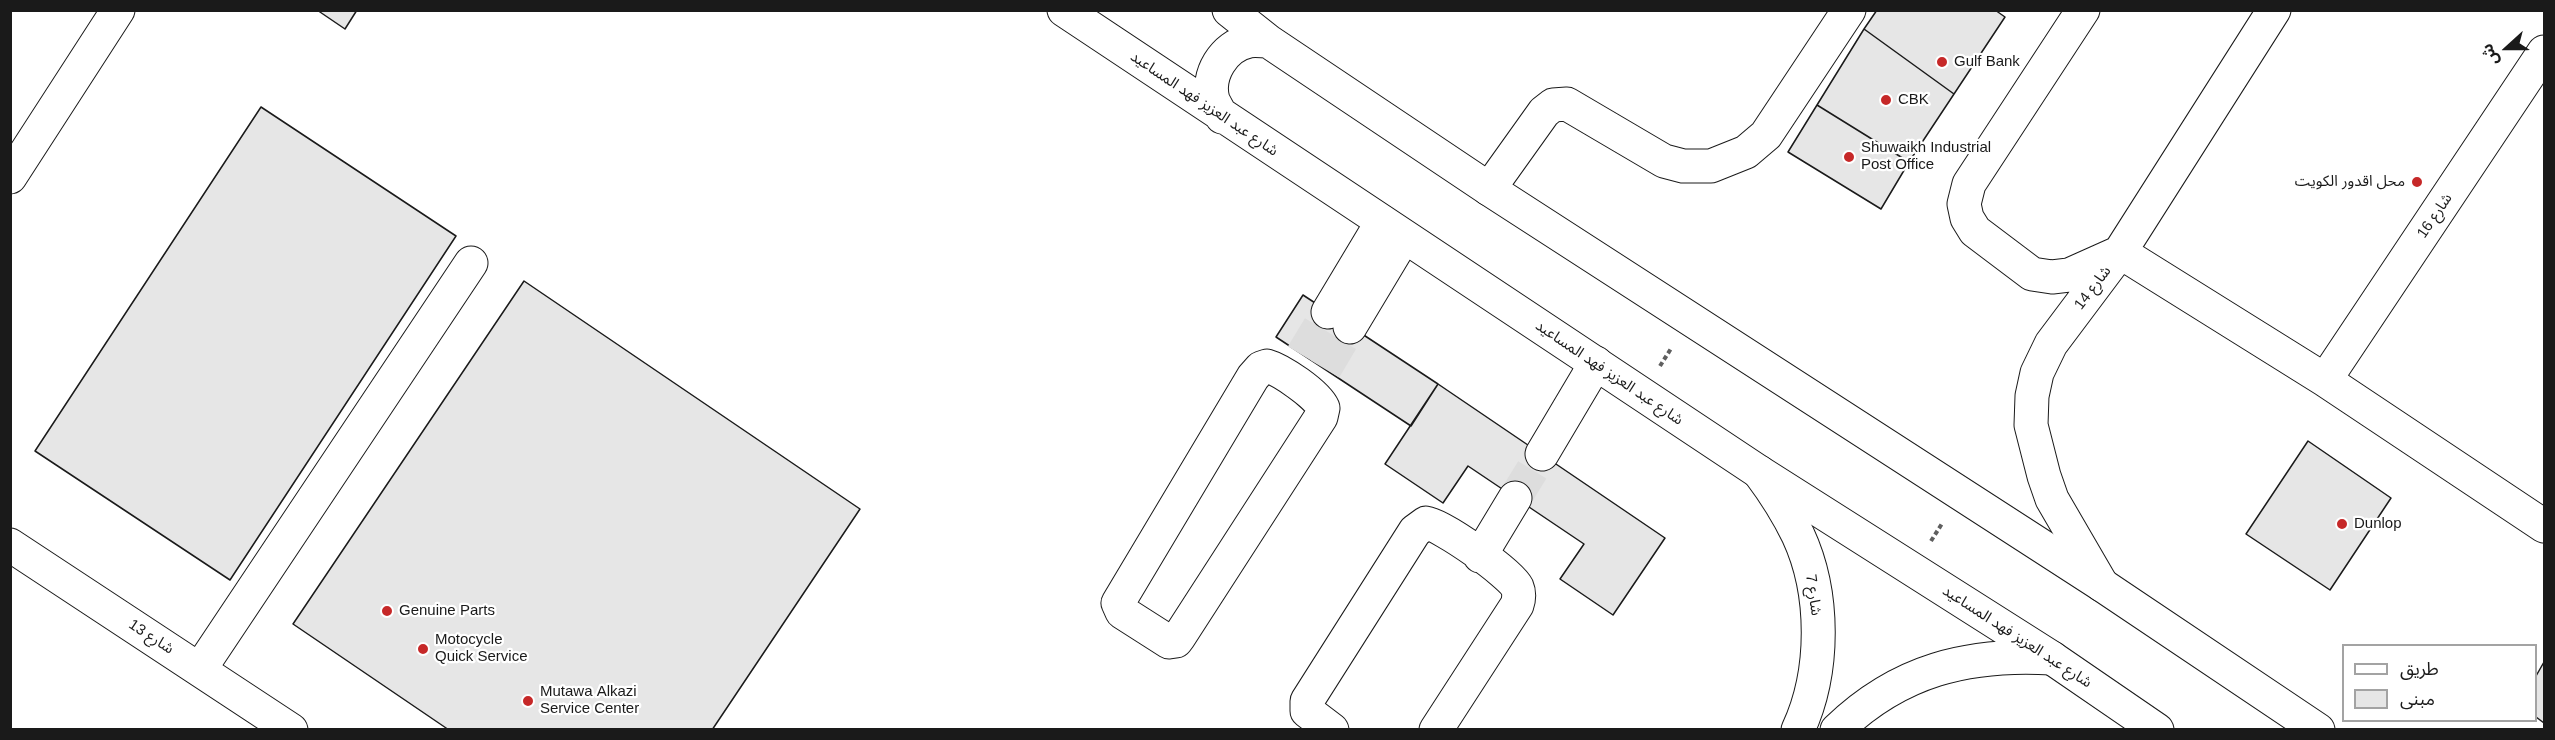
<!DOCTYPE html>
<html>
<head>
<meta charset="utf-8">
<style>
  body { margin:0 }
  #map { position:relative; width:2555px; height:740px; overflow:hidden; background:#fff; font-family:Helvetica,"Noto Sans Arabic",sans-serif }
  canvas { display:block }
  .frame { position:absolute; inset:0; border:12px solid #1a1a1a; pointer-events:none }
  .legend { position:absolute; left:2342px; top:644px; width:195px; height:78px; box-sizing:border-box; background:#fff; border:2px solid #a3a3a3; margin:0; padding:8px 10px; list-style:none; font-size:18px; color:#1a1a1a }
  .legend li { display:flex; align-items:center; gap:12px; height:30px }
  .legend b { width:30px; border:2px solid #a3a3a3 }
  .north { position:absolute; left:2477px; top:18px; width:60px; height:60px; -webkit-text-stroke:4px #fff; paint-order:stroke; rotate:249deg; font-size:16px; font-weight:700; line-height:24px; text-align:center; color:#1a1a1a }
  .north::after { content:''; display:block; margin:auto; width:21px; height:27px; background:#1a1a1a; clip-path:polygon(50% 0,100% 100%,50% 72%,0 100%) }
</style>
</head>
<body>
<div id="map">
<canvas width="2555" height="740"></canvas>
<div class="frame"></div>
<ul class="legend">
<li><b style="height:8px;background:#fff"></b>طريق</li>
<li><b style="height:16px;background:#e6e6e6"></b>مبنى</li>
</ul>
<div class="north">ش</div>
</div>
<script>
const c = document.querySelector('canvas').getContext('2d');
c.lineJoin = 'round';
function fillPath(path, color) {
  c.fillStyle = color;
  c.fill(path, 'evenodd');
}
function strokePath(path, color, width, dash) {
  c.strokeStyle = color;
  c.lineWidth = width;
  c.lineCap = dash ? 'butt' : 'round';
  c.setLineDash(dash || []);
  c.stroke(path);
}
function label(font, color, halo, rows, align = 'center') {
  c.font = font + ' Helvetica,"Noto Sans Arabic",sans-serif';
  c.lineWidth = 4.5;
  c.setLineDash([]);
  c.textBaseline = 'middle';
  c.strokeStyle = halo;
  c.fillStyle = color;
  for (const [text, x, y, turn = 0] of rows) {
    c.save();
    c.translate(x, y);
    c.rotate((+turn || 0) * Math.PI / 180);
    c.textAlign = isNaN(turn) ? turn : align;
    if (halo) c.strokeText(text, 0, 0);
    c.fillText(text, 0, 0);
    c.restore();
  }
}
const building = new Path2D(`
  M317 10H357L345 29Z
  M1877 10H1995L2005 17 1954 94 1864 29Z
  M1864 29 1954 94 1909 162 1817 105Z
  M1817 105 1909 162 1881 209 1788 152Z
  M261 107 456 236 230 580 35 451Z
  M524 281 860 509 712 730H449L293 624Z
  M1303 295 1438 384 1411 426 1276 337Z
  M1438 384 1665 538 1613 615 1560 579 1584 544 1468 466 1443 503 1385 464Z
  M2308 441 2391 498 2330 590 2246 534Z
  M2544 662V723L2536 717V676Z`);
fillPath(building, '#e6e6e6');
strokePath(building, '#1a1a1a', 1.5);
strokePath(new Path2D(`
  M1302 355 1328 312
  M1325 369 1350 327
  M1515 498 1542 454`), '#ddd', 33, [33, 16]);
const minor = new Path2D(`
  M2083 10 1969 184 1964 204 1967 218 1975 231 2032 274 2052 277 2069 275 2116 254
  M10 177 118 10
  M1489 189 1544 112 1553 105 1567 104 1664 161 1683 166H1711L1746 152 1766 135 1849 10
  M2120 252 2325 380 2544 526
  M1328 312 1382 222
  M1350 327 1404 237
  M1267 366C1281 370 1317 394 1323 408L1321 417 1179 637 1176 641 1169 642 1122 612 1118 603 1253 377 1261 368Z
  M2325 380 2544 52
  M1542 454 1596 363
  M1759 472C1774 492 1787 512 1798 535 1825 593 1825 672 1798 730
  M10 545 291 730
  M1480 556 1515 498
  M2102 585 2052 499 2044 476 2031 425 2032 396 2037 373 2051 344 2120 252 2274 10
  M200 669 471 263
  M1332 730 1307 711V701L1415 531 1426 523C1442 525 1510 573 1517 587 1520 594 1519 599 1517 605L1436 730
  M1837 730C1899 670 1968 653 2052 658`);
const major = new Path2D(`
  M1064 10 1759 472 2052 658 2157 730
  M1229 10 1268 41 1489 189 2102 585 2318 730
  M1222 117C1219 111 1215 105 1213 100 1206 75 1224 46 1249 41 1255 40 1262 41 1268 41`);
strokePath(minor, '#1a1a1a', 35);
strokePath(major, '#1a1a1a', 35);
strokePath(new Path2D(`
  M1660 366 1672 347
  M1931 541 1943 522`), '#5f5f5f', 4, [4.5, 3]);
strokePath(minor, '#fff', 33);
strokePath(major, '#fff', 33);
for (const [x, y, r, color] of [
  [1942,62,6,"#c62828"],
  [1886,100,6,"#c62828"],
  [1849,157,6,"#c62828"],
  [2417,182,6,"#c62828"],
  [2342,524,6,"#c62828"],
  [387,611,6,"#c62828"],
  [423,649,6,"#c62828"],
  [528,701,6,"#c62828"]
]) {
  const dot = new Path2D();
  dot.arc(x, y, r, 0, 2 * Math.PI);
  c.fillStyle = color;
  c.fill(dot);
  strokePath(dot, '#fff', 2);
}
label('15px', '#1a1a1a', '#fff', [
  ["Gulf Bank",1954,62],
  ["CBK",1898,100],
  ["Shuwaikh Industrial",1861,148],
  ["Post Office",1861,165],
  ["محل اقدور الكويت",2405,182,"right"],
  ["Dunlop",2354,524],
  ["Genuine Parts",399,611],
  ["Motocycle",435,640],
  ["Quick Service",435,657],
  ["Mutawa Alkazi",540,692],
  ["Service Center",540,709]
], 'left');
label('15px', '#1a1a1a', '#fff', [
  ["شارع عبد العزيز فهد المساعيد",1204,104,34],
  ["شارع 16",2435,216,-56],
  ["شارع 14",2093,288,-53],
  ["شارع عبد العزيز فهد المساعيد",1609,373,34],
  ["شارع 7",1813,595,82],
  ["شارع 13",151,637,33],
  ["شارع عبد العزيز فهد المساعيد",2017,637,33]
]);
</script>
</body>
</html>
